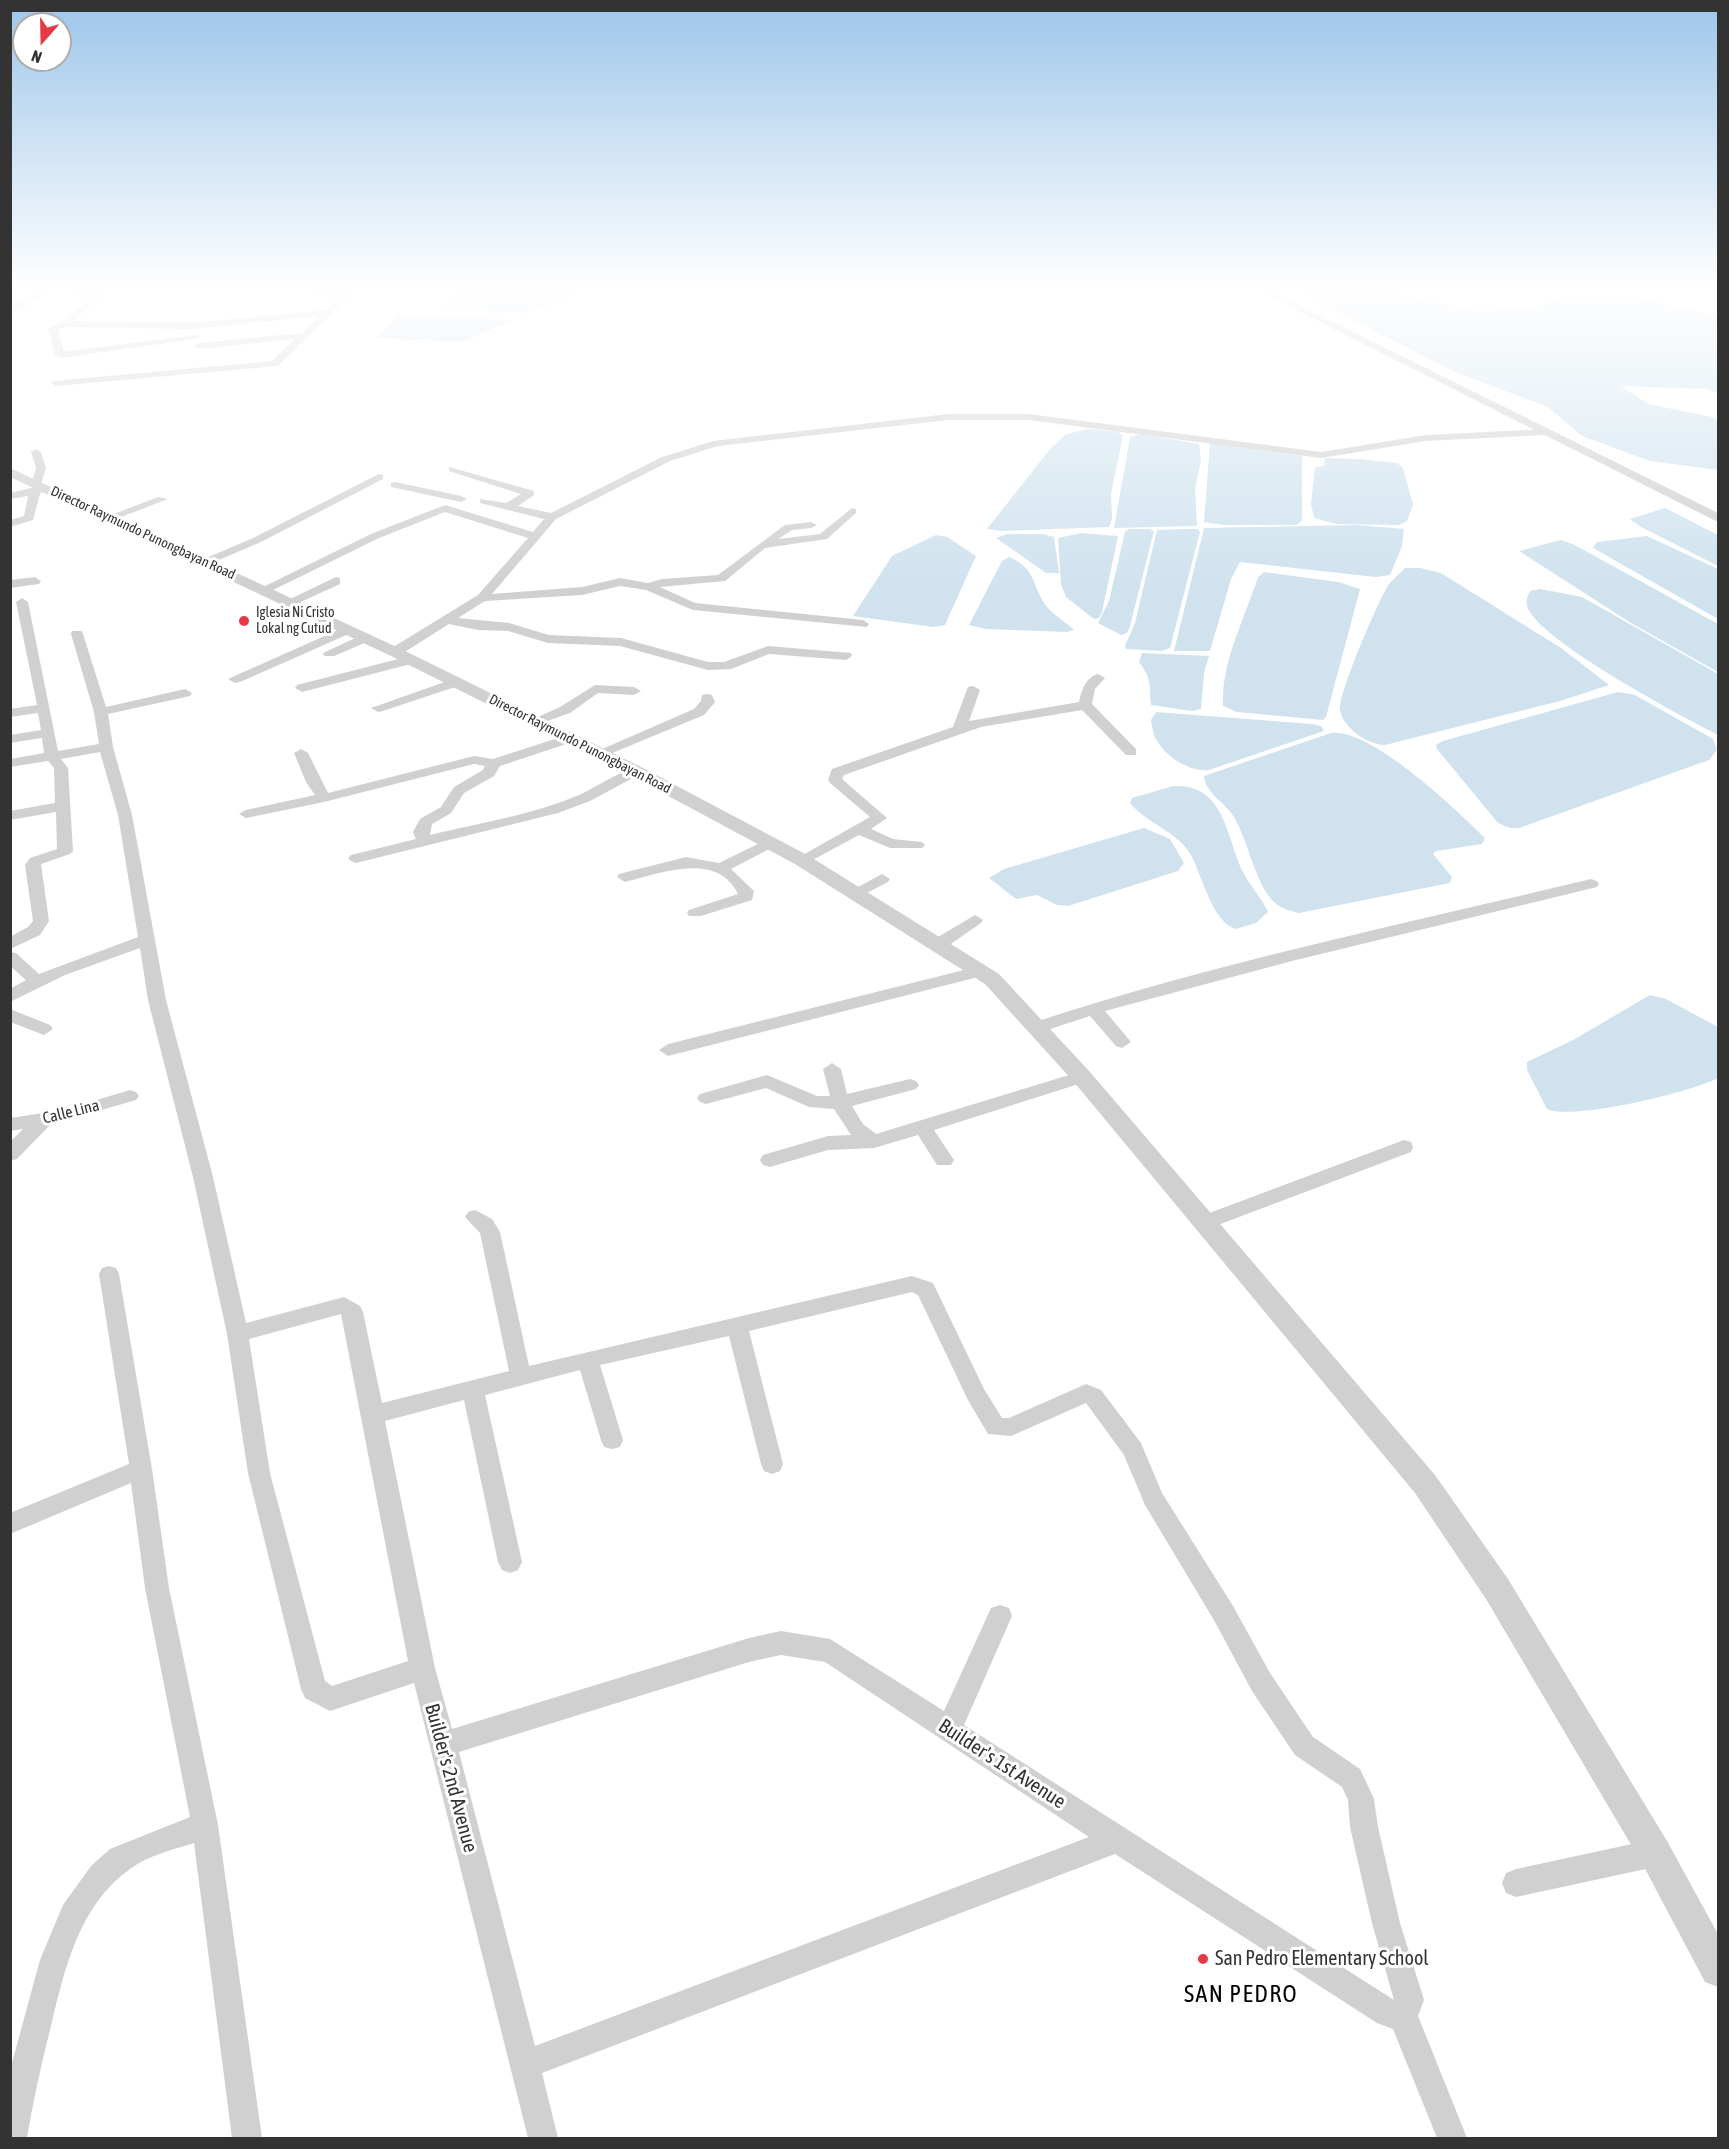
<!DOCTYPE html>
<html>
<head>
<meta charset="utf-8">
<style>
  body { margin:0 }
  #map { position:relative; width:1729px; height:2149px; overflow:hidden; background:#fff; font-family:"Asap Condensed",sans-serif }
  canvas { display:block }
  .frame { position:absolute; inset:0; border:12px solid #333; pointer-events:none }
  .north { position:absolute; left:12px; top:12px; width:60px; height:60px; box-sizing:border-box; background:#fff; border:2px solid #adadad; border-radius:50%; rotate:200deg; font-size:16px; font-weight:700; line-height:24px; text-align:center; color:#333 }
  .north::after { content:''; display:block; margin:auto; width:21px; height:27px; background:#e63946; clip-path:polygon(50% 0,100% 100%,50% 72%,0 100%) }
</style>
</head>
<body>
<div id="map">
<canvas width="1729" height="2149"></canvas>
<div class="frame"></div>
<div class="north">N</div>
</div>
<script>
const c = document.querySelector('canvas').getContext('2d');
c.lineJoin = 'round';
function fillPath(path, color) {
  c.fillStyle = color;
  c.fill(path, 'evenodd');
}
function strokePath(path, color, width, dash) {
  c.strokeStyle = color;
  c.lineWidth = width;
  c.lineCap = dash ? 'butt' : 'round';
  c.setLineDash(dash || []);
  c.stroke(path);
}
function label(font, color, halo, rows, align = 'center') {
  c.font = font + ' "Asap Condensed",sans-serif';
  c.lineWidth = 6;
  c.setLineDash([]);
  c.textBaseline = 'middle';
  c.strokeStyle = halo;
  c.fillStyle = color;
  for (const [text, x, y, turn = 0] of rows) {
    c.save();
    c.translate(x, y);
    c.rotate((+turn || 0) * Math.PI / 180);
    c.textAlign = isNaN(turn) ? turn : align;
    if (halo) c.strokeText(text, 0, 0);
    c.fillText(text, 0, 0);
    c.restore();
  }
}
fillPath(new Path2D(`
  M468 286H584L591 289 530 313 443 310Z
  M1285 286H1376L1409 297 1480 311 1524 308 1579 295H1628L1718 316V393L1707 389 1621 386 1648 404 1712 417 1718 421V470L1650 461 1582 436 1548 407 1455 372Z
  M399 315 514 320 461 342 376 338Z
  M1088 429 1117 431 1123 436 1111 493 1112 519 1109 527 1002 531 987 529 1050 449 1066 434Z
  M1140 434 1199 444 1201 460 1195 489 1197 526 1114 528 1130 437Z
  M1210 443 1302 456V521L1296 525H1223L1204 522Z
  M1325 458 1360 459 1397 463 1403 468 1413 505 1407 521 1399 525 1336 524 1314 518 1311 504 1315 467 1324 466Z
  M1665 508 1718 535V566L1641 527 1630 519Z
  M1357 525 1404 529 1402 546 1390 575 1376 577 1240 562 1231 579 1210 651H1174L1204 528Z
  M1129 529H1149L1154 531 1130 626 1127 633 1121 635 1098 623 1109 601 1125 532Z
  M1185 529H1198L1200 532 1170 648 1161 651 1126 649 1125 646 1135 623 1157 530Z
  M1081 533 1118 536 1102 612 1099 618 1094 619 1066 597 1061 584 1058 538Z
  M1007 534H1044L1054 537 1059 573H1046L996 538Z
  M936 535 947 537 976 556 945 625 933 627 853 616 892 556Z
  M1647 536 1718 569V619L1593 548 1597 542Z
  M1561 540 1575 545 1718 624V672L1631 623 1519 551Z
  M1009 557C1039 570 1031 588 1048 608 1055 616 1066 622 1074 630L1067 632 986 629 969 625 1002 561Z
  M1405 568H1420L1441 573 1561 648 1609 685 1560 701 1385 745C1368 745 1343 728 1340 710 1338 694 1376 607 1386 589 1390 581 1399 575 1405 568Z
  M1264 572 1338 582 1360 589 1326 717 1323 720 1237 712 1223 706C1221 662 1245 618 1258 577Z
  M1540 589 1582 597 1718 674V735C1685 718 1533 638 1527 605 1526 600 1528 595 1530 591Z
  M1142 653 1209 656 1204 673 1201 709 1192 711 1151 705C1149 685 1153 681 1139 662Z
  M1618 692 1635 695 1713 739 1717 750 1709 760 1519 828H1510L1498 823 1437 749 1436 745 1443 741Z
  M1156 712 1312 724 1321 726 1324 731 1209 770C1189 772 1166 757 1156 739 1153 735 1152 726 1151 720Z
  M1331 733C1370 727 1458 811 1485 838L1482 844 1436 851 1433 854 1452 877 1450 883 1299 913C1287 910 1279 908 1271 899 1254 878 1248 841 1234 817 1226 803 1205 793 1204 776Z
  M1173 786C1225 783 1226 837 1243 872 1250 886 1262 898 1268 912L1256 923 1236 929C1213 924 1201 873 1191 855 1177 831 1147 824 1130 803L1132 798Z
  M1144 828 1170 839 1184 863 1178 871 1068 906 1057 905 1037 895 1016 899 989 878 1004 869Z
  M1650 995 1666 999 1718 1027V1078C1692 1092 1573 1121 1547 1109L1527 1070V1062L1573 1040Z`), '#cfe2ee');
fillPath(new Path2D(`
  M50 286 105 293 73 321 193 323 325 310 342 294H315L312 289H348L351 286H360L278 366 56 386 51 383 53 381 272 361 295 339 198 349 193 346 198 343 302 333 319 316 193 329 66 327 58 329 64 352 196 335 201 338 60 358 55 355 48 328 62 322 94 295 53 290Z
  M948 414H1029L1321 452 1426 435 1546 429 1551 432 1546 435 1426 441 1321 458 1029 420H948L718 446 670 461 556 519 492 594 582 587 620 578 648 583 662 579 718 575 785 525 811 522 817 525 811 528 792 530 778 539 820 534 852 508 856 509V513L827 539 765 548 725 581 660 587 695 603 863 620 869 624 867 627 693 610 646 590 620 586 582 595 485 601 458 618 509 623 549 635 621 638 708 662H724L768 646 851 653 852 656 846 660 769 654 731 669 708 670 620 646 548 643 508 631 478 630 449 624 400 655H390V649L478 595 528 538 445 512 379 538 267 593 257 590 371 534 445 505 533 532 544 519 480 503V499L506 503 521 494 449 471V467L534 491V495L518 506 551 513 662 457 713 441Z
  M36 449 41 452 46 468 41 484 48 487 40 494 33 520 10 527V520L24 516 28 496 10 499V493L35 487 31 484 36 468 31 452Z
  M379 474 383 475V479L261 542 207 565 197 562 253 538Z
  M395 482 461 496 467 499 461 502 391 487V483Z
  M158 497 168 499 116 519 106 517Z
  M35 577 41 581 39 584 10 588V580Z
  M336 577 340 578V584L294 605H286L284 602Z
  M22 598 28 602 58 751 99 744 94 712 71 634 72 631H82L83 634 106 707 185 689 192 693 190 696 108 714 113 747 132 815 166 1000 213 1177 246 1323 344 1297 360 1306 363 1312 382 1403 509 1371 480 1233 465 1217 468 1212 475 1210 492 1219 500 1232 529 1366 912 1276 933 1283 984 1389 1002 1418H1009L1086 1384 1101 1390 1141 1443 1162 1493 1233 1606 1270 1673 1313 1737 1360 1769 1374 1799 1378 1827 1400 1923 1424 2000 1418 2016 1467 2138H1437L1393 2029 1377 2023 1115 1854 542 2073 558 2138H528L414 1683 330 1711 305 1698 301 1689 248 1473 227 1334 193 1177 148 1000 140 948 65 975 10 1002V989L26 980 10 966V952L16 953 39 974 138 937 118 815 100 752 61 759 68 768 73 851 70 854 41 864 49 921 40 935 10 949V937L28 927 33 921 25 865 30 858 57 849 56 812 10 820V811L55 803 54 768 48 761 10 767V759L44 753 42 738 10 743V735L41 730 38 713 10 717V709L37 705 16 602ZM912 1292 918 1295 968 1400 988 1434 1011 1436 1086 1403 1124 1455 1145 1505 1215 1622 1252 1691 1295 1755 1342 1787 1348 1800 1350 1827 1372 1923 1394 2000 964 1725 1012 1616 1009 1608 1000 1605 991 1608 944 1711 830 1639 781 1631 749 1638 452 1729 435 1668 385 1421 464 1400 498 1562 502 1570 510 1573 518 1570 522 1562 485 1395 580 1370 601 1440 604 1447 612 1449 620 1447 623 1440 600 1365 729 1336 761 1464 764 1471 772 1474 780 1471 783 1464 749 1331ZM341 1314 408 1661 332 1686 325 1681 270 1473 249 1339ZM781 1655 825 1662 1089 1837 535 2046 459 1752 749 1662Z
  M347 626 353 630 351 633 240 682 235 683 228 679Z
  M364 634 370 638 369 641 334 656H324L323 653Z
  M410 656 417 660 415 663 302 692 295 688 297 685Z
  M1098 674 1105 678 1095 689 1092 704 1136 749V755H1126L1082 710 981 727 844 775 842 779 887 818 871 829 893 839 922 842 925 845 922 848H890L859 835 807 863H797L794 860 870 817 830 783 828 780 832 769 953 727 968 687 973 686 980 690 969 721 1079 702C1082 690 1085 678 1098 674Z
  M456 678 463 682 461 685 383 711 378 712 371 708Z
  M595 685 634 687 641 691 634 695 598 693 570 713 536 725 529 721 560 707Z
  M707 694 712 695 715 702 704 715 605 756 600 757 593 753 694 709 701 701 702 695Z
  M567 735 574 739 572 742 500 766 494 776 464 793 451 813 432 824 430 835C479 823 532 815 579 795 594 789 627 765 642 769L644 772 590 801 558 813 356 863 351 861 348 858 351 855 416 839 413 832 420 819 441 807 454 787 483 770 485 766 474 764 324 802 246 818 239 814 246 810 315 795 306 782 294 753 301 749 308 753 328 793 474 756 493 759Z
  M770 838 778 843 775 846 731 869 754 891 752 900 701 916H689L687 913 689 910 738 894C717 851 661 873 625 882L617 877 619 874 686 857 719 863Z
  M882 874 890 879 888 882 861 896H849L847 893Z
  M1591 879 1597 881 1599 884 1597 887 1292 961 1105 1011 1131 1042 1122 1048 1116 1046 1090 1016 1038 1033 1029 1027 1032 1023C1214 963 1404 924 1591 879Z
  M975 915 983 920 981 923 945 948H933L931 944 933 940Z
  M980 966 986 967 988 971 986 975 668 1056 659 1050 668 1044Z
  M10 1009 50 1025 53 1029 44 1035 10 1022Z
  M832 1063 841 1069 847 1094 910 1079 916 1081 919 1085 916 1089 852 1106 863 1124 876 1134 1082 1071 1088 1073 1091 1077 1088 1081 934 1130 954 1160 951 1165H937L918 1135 874 1148 828 1150 770 1167 763 1165 760 1160 763 1155 828 1136 851 1135 834 1109 809 1107 766 1088 706 1104 700 1102 697 1098 700 1094 767 1075 817 1096H830L823 1069Z
  M130 1090 136 1092 139 1096 136 1100 50 1125 17 1159 10 1161V1142L23 1129 10 1131V1118L63 1110Z
  M1404 1140 1411 1142 1413 1147 1411 1152 1210 1228 1203 1230 1196 1228 1193 1223 1196 1218Z
  M109 1266 116 1268 119 1274 152 1469 169 1588 218 1825 262 2138H232L194 1843C173 1850 148 1855 130 1869 78 1906 64 1971 50 2030 41 2066 33 2101 27 2138H10V2070L40 1960 63 1905 91 1866 110 1849 190 1817 145 1588 131 1483 10 1534V1513L129 1464 99 1274 102 1268Z
  M1655 1839 1665 1843 1669 1853 1665 1863 1655 1867 1516 1897 1506 1893 1502 1883 1506 1873 1516 1869Z`), '#d0d0d0');
fillPath(new Path2D(`
  M48 286H60L10 315V307Z
  M1248 286H1261L1718 513V522Z
  M10 468 401 649 643 768 809 856 999 974 1090 1072 1435 1475 1508 1579 1667 1841 1718 1934V1987L1705 1982 1643 1865 1486 1599 1415 1493 1074 1082 985 984 795 864 631 776 389 655 10 477Z`), '#d0d0d0');
const sky = c.createLinearGradient(0, 0, 0, 587);
sky.addColorStop(0, '#9ec6ea');
sky.addColorStop(0.49, '#fff');
sky.addColorStop(1, '#ffffff00');
c.fillStyle = sky;
c.fillRect(0, 0, 1729, 587);
for (const [x, y, r, color] of [
  [244,621,6,"#e63946"],
  [1203,1959,6,"#e63946"]
]) {
  const dot = new Path2D();
  dot.arc(x, y, r, 0, 2 * Math.PI);
  c.fillStyle = color;
  c.fill(dot);
  strokePath(dot, '#fff', 2);
}
label('14px', '#333', '#fff', [
  ["Director Raymundo Punongbayan Road",143,533,25],
  ["Director Raymundo Punongbayan Road",580,744,27]
]);
label('14px', '#333', '#fff', [
  ["Iglesia Ni Cristo",256,613],
  ["Lokal ng Cutud",256,629]
], 'left');
label('16px', '#333', '#fff', [
  ["Calle Lina",71,1112,-14]
]);
label('20px', '#333', '#fff', [
  ["Builder's 1st Avenue",1002,1764,33],
  ["Builder's 2nd Avenue",451,1778,75]
]);
label('20px', '#333', '#fff', [
  ["San Pedro Elementary School",1215,1959]
], 'left');
c.letterSpacing = '1.5px';
label('24px', '#000', '#fff', [
  ["SAN PEDRO",1241,1994]
]);
c.letterSpacing = '0px';
</script>
</body>
</html>
